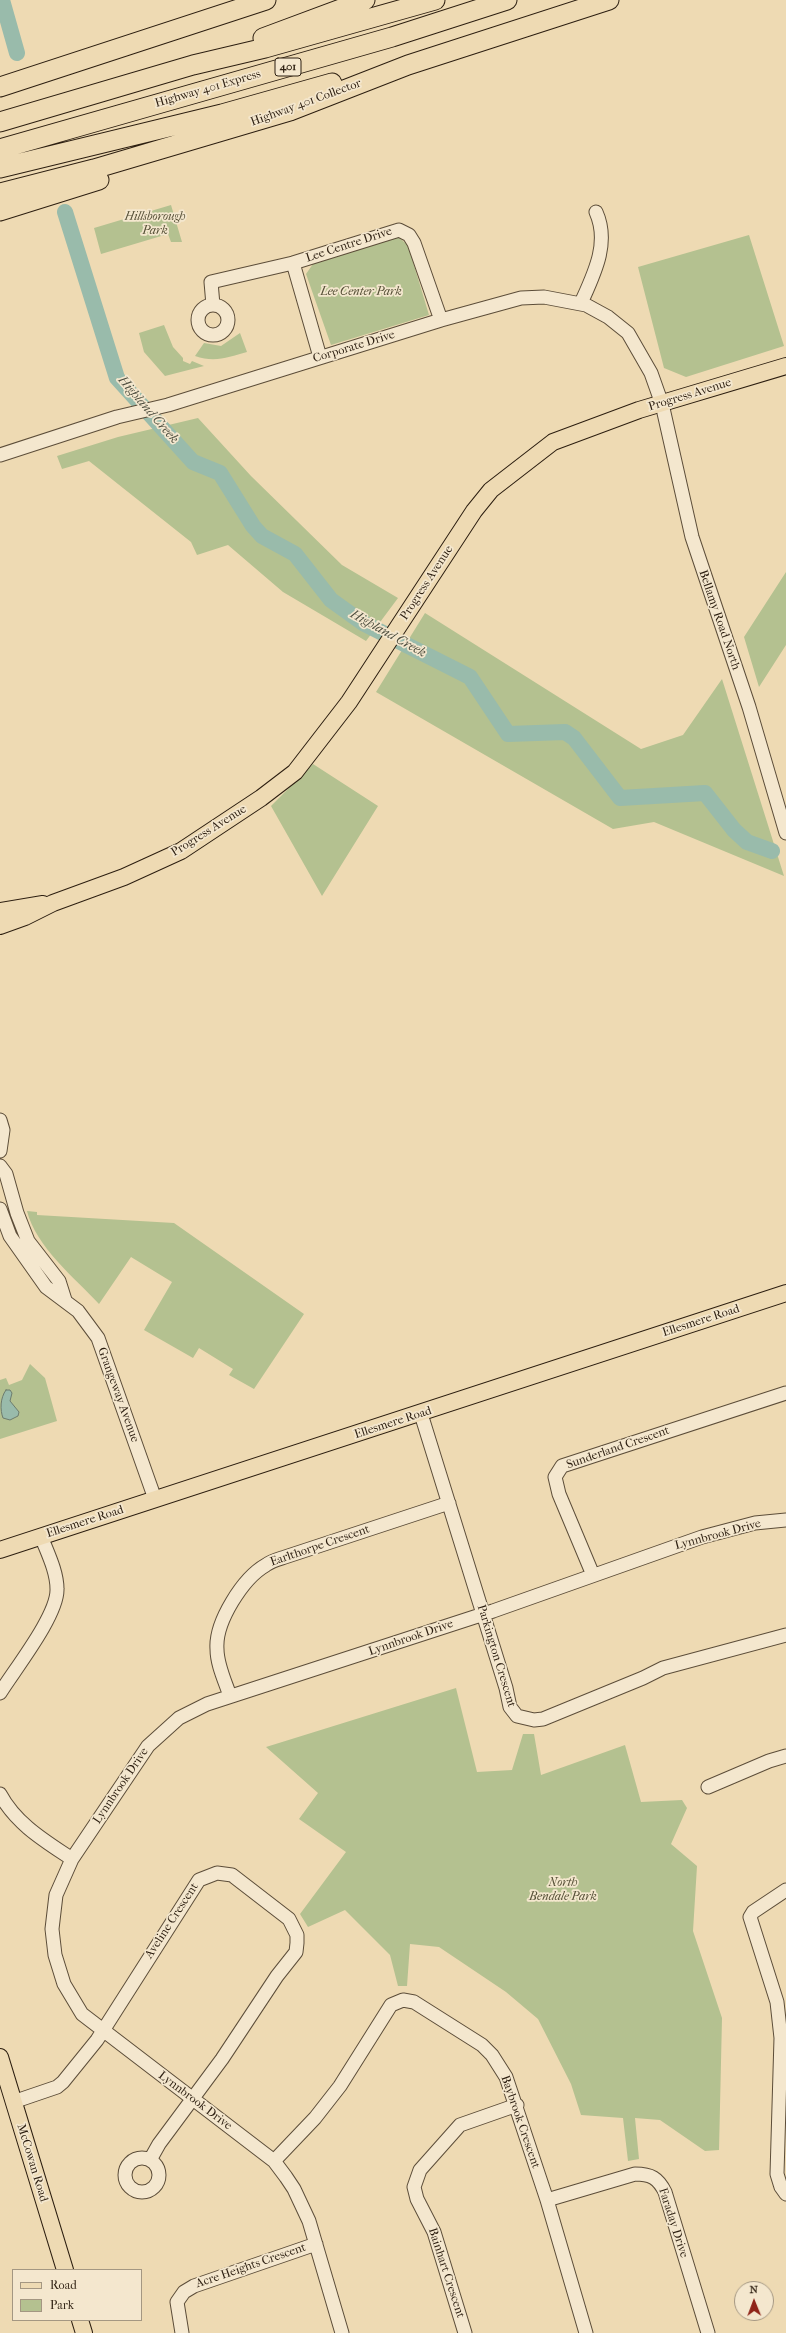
<!DOCTYPE html>
<html>
<head>
<meta charset="utf-8">
<style>
  body { margin:0 }
  #map { position:relative; width:786px; height:2333px; overflow:hidden; background:#eedab3; font-family:"IM FELL French Canon",serif }
  canvas { display:block }
  .legend { position:absolute; left:12px; top:2269px; width:130px; height:52px; box-sizing:border-box; background:#f4e7ce; border:1px solid #a49782; margin:0; padding:5px 7px; list-style:none; font-size:12px; color:#2c1e10 }
  .legend li { display:flex; align-items:center; gap:8px; height:20px }
  .legend b { width:20px; border:1px solid #a49782 }
  .north { position:absolute; left:734px; top:2281px; width:40px; height:40px; box-sizing:border-box; background:#f4e7ce; border:1px solid #a49782; border-radius:50%; rotate:359deg; font-size:11px; font-weight:700; line-height:16px; text-align:center; color:#2c1e10 }
  .north::after { content:''; display:block; margin:auto; width:14px; height:18px; background:#8f2418; clip-path:polygon(50% 0,100% 100%,50% 72%,0 100%) }
</style>
</head>
<body>
<div id="map">
<canvas width="786" height="2333"></canvas>
<ul class="legend">
<li><b style="height:5px;background:#eedab3"></b>Road</li>
<li><b style="height:11px;background:#b4c190"></b>Park</li>
</ul>
<div class="north">N</div>
</div>
<script>
const c = document.querySelector('canvas').getContext('2d');
c.lineJoin = 'round';
function fillPath(path, color) {
  c.fillStyle = color;
  c.fill(path, 'evenodd');
}
function strokePath(path, color, width, dash) {
  c.strokeStyle = color;
  c.lineWidth = width;
  c.lineCap = dash ? 'butt' : 'round';
  c.setLineDash(dash || []);
  c.stroke(path);
}
function label(font, color, halo, rows, align = 'center') {
  c.font = font + ' "IM FELL French Canon",serif';
  c.lineWidth = 3.5;
  c.setLineDash([]);
  c.textBaseline = 'middle';
  c.strokeStyle = halo;
  c.fillStyle = color;
  for (const [text, x, y, turn = 0] of rows) {
    c.save();
    c.translate(x, y);
    c.rotate((+turn || 0) * Math.PI / 180);
    c.textAlign = isNaN(turn) ? turn : align;
    if (halo) c.strokeText(text, 0, 0);
    c.fillText(text, 0, 0);
    c.restore();
  }
}
fillPath(new Path2D(`
  M171 205 182 242H171L168 234 101 254 94 228Z
  M749 235 784 346 686 377 664 368 638 267Z
  M398 237 408 245 429 315 331 345 306 274 315 261Z
  M164 325 173 347 183 358V361L190 364 192 361 204 366 165 376 144 352 139 333Z
  M240 333 247 352C229 357 215 363 195 356L204 343 221 346Z
  M198 418 251 476 342 565 398 598 366 641 283 592 228 545 197 555 191 542 89 461 62 469 57 456 118 437Z
  M786 572V645L759 687 744 637Z
  M425 613 641 749 683 735 722 679 784 876 654 822 613 829 376 692Z
  M313 764 378 806 322 896 271 806Z
  M27 1211 37 1212V1215L174 1223 304 1314 254 1389 229 1375 233 1369 199 1348 193 1358 144 1330 172 1282 131 1257 99 1304C75 1278 36 1247 27 1211Z
  M30 1364 45 1378 57 1421 0 1439V1380L6 1378 9 1385 22 1380Z
  M456 1688 477 1772 512 1770 523 1734H534L541 1775 625 1745 641 1802 682 1800 687 1808 671 1844 697 1866 693 1931 722 2018 719 2150 705 2151 660 2120 635 2118 639 2159 628 2161 623 2118 581 2115 571 2084 538 2019 506 1992 439 1947 410 1944 407 1986H398L390 1955 345 1910 308 1927 300 1914 346 1852 299 1819 318 1793 266 1747Z`), '#b4c190');
const water = new Path2D(`
  M6 1390H10L12 1393 10 1401 19 1412 18 1416 10 1420 3 1418C0 1410 0 1398 6 1390Z`);
fillPath(water, '#99bbab');
strokePath(water, '#6d7c6d', 1);
strokePath(new Path2D(`
  M2 0 17 53
  M65 212 117 378 193 462 220 473 253 526 262 536 295 554 331 600 363 623 470 677 508 734 565 732 574 738 620 798 705 793 734 830 747 842 772 851`), '#99bbab', 16);
const minor = new Path2D(`
  M293 263 320 357
  M581 303C594 274 610 243 596 212
  M213 305 211 282 293 263 399 230 409 235 414 243 441 320
  M198 320a15 15 0 1 1 30 0a15 15 0 1 1-30 0Z
  M0 455 117 417 168 405 441 320 521 298 544 297 586 305 608 317 628 333 651 373 662 404 692 537 749 707 786 833
  M0 1120 3 1130 0 1151
  M0 1166 6 1174 17 1213 28 1241 59 1281 65 1300
  M0 1209 10 1236 46 1287 78 1311 98 1338 155 1499
  M421 1414 506 1688 510 1707 517 1716 534 1720 543 1719 643 1678 663 1668 786 1635
  M593 1575 559 1494 555 1477 562 1466 786 1393
  M0 1693C15 1669 58 1615 57 1589 57 1571 47 1552 41 1536
  M230 1696C225 1681 217 1665 217 1649 215 1622 243 1578 266 1565 271 1561 279 1559 285 1557L449 1503
  M708 1787 769 1761 786 1756
  M0 1794C16 1824 45 1841 72 1859
  M786 1890 753 1912 750 1917 777 2002 781 2038 777 2174 781 2187 786 2194
  M13 2102 57 2087 63 2082 97 2040 199 1880 217 1873 232 1875 289 1919 297 1935V1943L296 1952 277 1976 222 2059 159 2144 150 2160
  M125 2175a17 17 0 1 1 34 0a17 17 0 1 1-34 0Z
  M274 2161 315 2118 340 2086 391 2005 403 2000 414 2002 482 2045 492 2055 506 2077 547 2200 586 2333
  M547 2200 635 2174C651 2174 658 2178 665 2192L708 2333
  M182 2333 177 2302 184 2292 194 2286 316 2244
  M342 2333 309 2221 294 2189 286 2177 274 2161 82 2014 64 1984 55 1955 52 1929 56 1895 72 1859 148 1746 179 1718 207 1704 493 1611 702 1537 755 1523 786 1520
  M465 2333 434 2232 417 2199 414 2187 420 2170 460 2125 517 2105`);
const major = new Path2D(`
  M0 911 43 904
  M0 926 25 917 53 903 124 877 181 851 261 798 295 772 349 702 474 511 491 490 553 442 639 410 786 366
  M0 1550 786 1293
  M0 2057 65 2270
  M80 2320 84 2333`);
const highway = new Path2D(`
  M263 38 365 0
  M0 87 266 0
  M0 122 193 65 265 48 435 0
  M0 149 392 37 507 0
  M0 168 222 114 332 83
  M0 193 94 169 290 111 408 65 609 0
  M0 211 99 180`);
strokePath(minor, '#5c4d39', 15);
strokePath(major, '#2c1e10', 18);
strokePath(highway, '#2c1e10', 21);
strokePath(minor, '#f4e7ce', 13);
strokePath(major, '#eedab3', 16);
strokePath(highway, '#eedab3', 19);
for (const [x, y, w] of [
  [288,67,26]
]) {
  const box = new Path2D();
  box.roundRect(x - w / 2, y - 9, w, 18, 3);
  c.fillStyle = '#f4e7ce';
  c.fill(box);
  strokePath(box, '#2c1e10', 1);
}
label('bold 11px', '#2c1e10', null, [
  ["401",288,67]
]);
label('12px', '#2c1e10', '#f4e7ce', [
  ["Highway 401 Express",208,89,-16],
  ["Highway 401 Collector",306,103,-20],
  ["Lee Centre Drive",349,245,-18],
  ["Corporate Drive",354,347,-17],
  ["Progress Avenue",690,395,-17],
  ["Progress Avenue",427,583,-57],
  ["Bellamy Road North",719,620,71],
  ["Progress Avenue",209,831,-32],
  ["Ellesmere Road",701,1321,-18],
  ["Grangeway Avenue",118,1395,70],
  ["Ellesmere Road",393,1423,-18],
  ["Sunderland Crescent",618,1448,-19],
  ["Ellesmere Road",85,1522,-18],
  ["Lynnbrook Drive",718,1535,-15],
  ["Earlthorpe Crescent",320,1546,-19],
  ["Lynnbrook Drive",411,1638,-19],
  ["Parkington Crescent",496,1656,73],
  ["Lynnbrook Drive",121,1786,-56],
  ["Aveline Crescent",172,1921,-57],
  ["Lynnbrook Drive",195,2101,37],
  ["Baybrook Crescent",520,2122,71],
  ["McCowan Road",32,2163,73],
  ["Faraday Drive",673,2223,72],
  ["Acre Heights Crescent",251,2266,-19],
  ["Bainhart Crescent",446,2273,72]
]);
label('italic 12px', '#554f36', '#f4e7ce', [
  ["Hillsborough",155,217],
  ["Park",155,231],
  ["Lee Center Park",361,292],
  ["North",563,1883],
  ["Bendale Park",563,1897]
]);
label('italic 13px', '#4d4d3e', '#f4e7ce', [
  ["Highland Creek",148,410,49],
  ["Highland Creek",388,634,29]
]);
</script>
</body>
</html>
